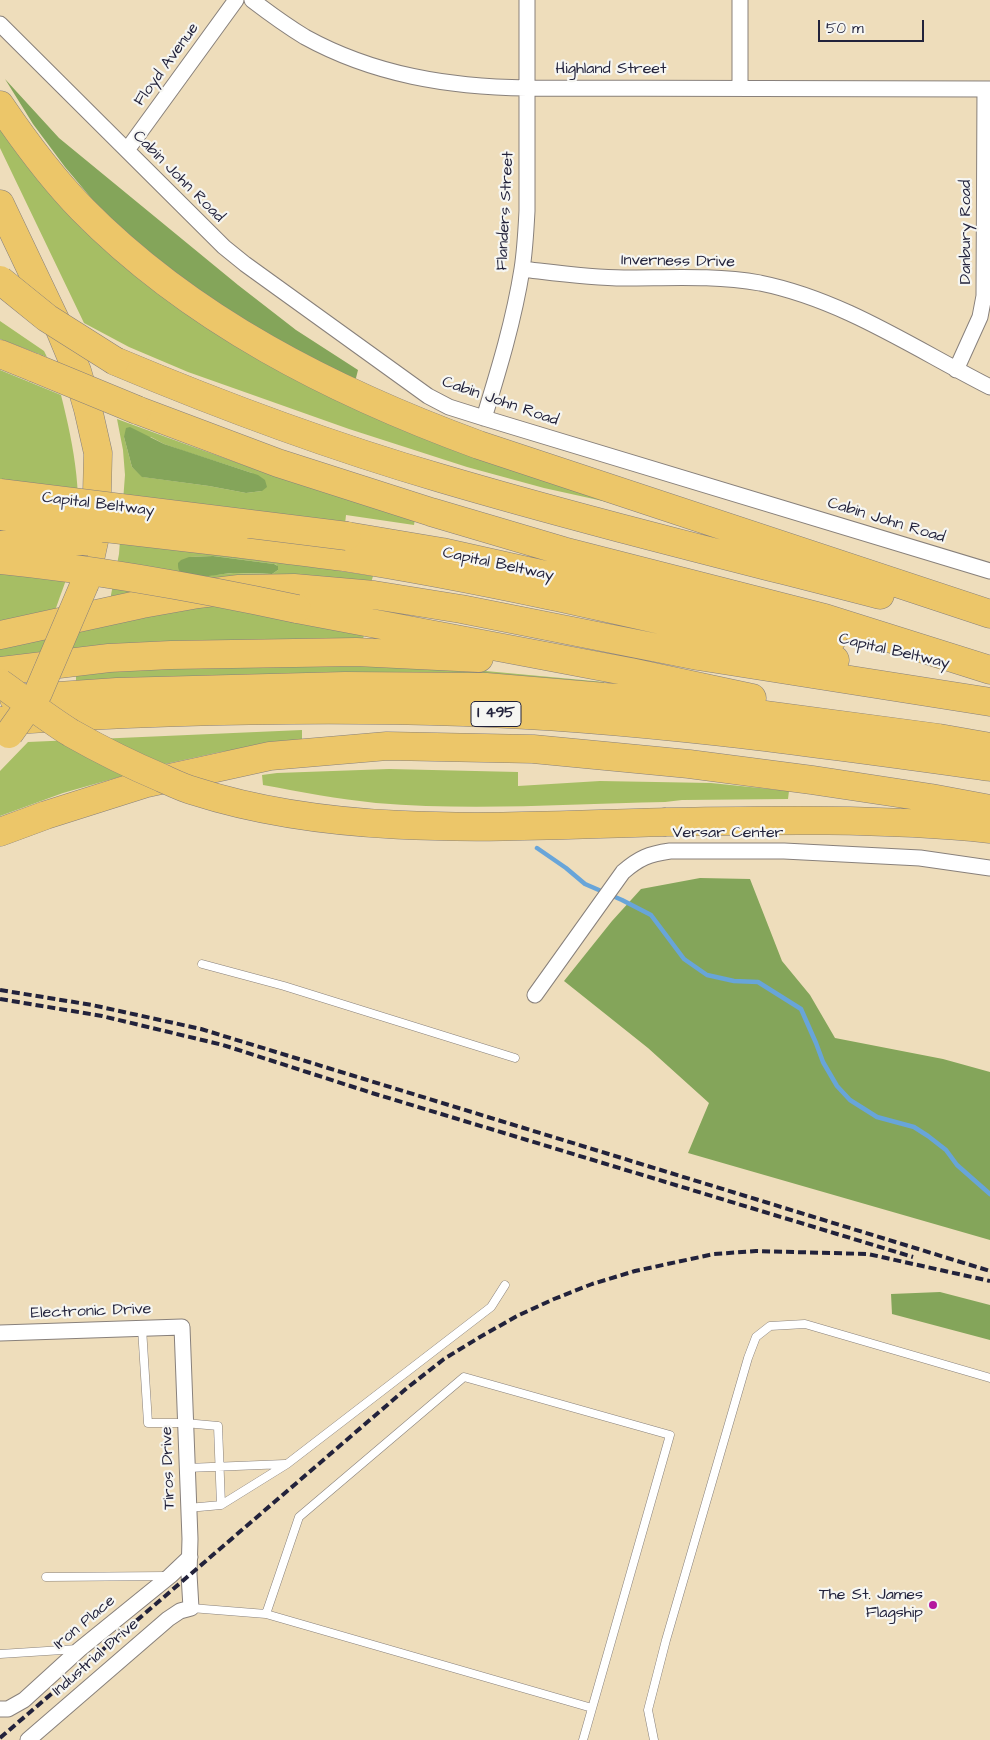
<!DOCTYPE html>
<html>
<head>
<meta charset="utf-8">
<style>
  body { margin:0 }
  #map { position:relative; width:990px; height:1740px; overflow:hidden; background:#edb; font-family:"Architects Daughter",sans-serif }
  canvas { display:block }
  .scale { position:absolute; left:818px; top:20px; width:106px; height:22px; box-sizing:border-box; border:2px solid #22223b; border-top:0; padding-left:6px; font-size:15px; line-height:18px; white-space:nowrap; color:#22223b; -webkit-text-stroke:4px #f6f6f2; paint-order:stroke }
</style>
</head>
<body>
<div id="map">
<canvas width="990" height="1740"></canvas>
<div class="scale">50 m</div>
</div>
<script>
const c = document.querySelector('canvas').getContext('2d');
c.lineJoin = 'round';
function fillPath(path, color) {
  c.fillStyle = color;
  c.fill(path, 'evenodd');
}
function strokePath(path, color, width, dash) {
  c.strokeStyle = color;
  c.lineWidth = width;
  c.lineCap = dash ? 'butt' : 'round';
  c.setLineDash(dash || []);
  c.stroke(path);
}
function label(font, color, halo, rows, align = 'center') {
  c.font = font + ' "Architects Daughter",sans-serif';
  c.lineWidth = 4.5;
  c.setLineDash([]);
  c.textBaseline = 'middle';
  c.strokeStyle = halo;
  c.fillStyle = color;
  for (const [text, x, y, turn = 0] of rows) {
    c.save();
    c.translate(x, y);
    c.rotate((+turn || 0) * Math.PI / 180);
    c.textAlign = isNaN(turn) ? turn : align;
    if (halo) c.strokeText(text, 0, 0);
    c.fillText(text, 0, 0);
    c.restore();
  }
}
fillPath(new Path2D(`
  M0 121 59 202 82 229 115 256 232 341 639 509 544 488 467 467 349 429 188 372 129 347 84 323 0 148Z
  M0 321 44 351 47 357 0 339Z
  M0 370 61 395C74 447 85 502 73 556 69 574 61 593 55 611L0 624Z
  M117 419C215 455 314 492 415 519L414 525 346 515 340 571 373 576 371 583 110 600 119 554 125 475 123 450ZM124 437H151L164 444 184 451 252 473 262 491 246 493 209 486 143 477 132 467ZM213 556 274 564 277 565 278 570 272 574 233 573 203 576 189 557Z
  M231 601 364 635 362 643 0 660V645Z
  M216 664 432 666 604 682V690L76 685V673Z
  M302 730V741L220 752 165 764 63 793 0 816V771L28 742Z
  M389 769 518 772V786L600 781 711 783 789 791 788 799 682 800 665 802C569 804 472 811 376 803 338 799 301 792 263 785L262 775 277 773Z`), '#a6be64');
fillPath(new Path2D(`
  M5 79 59 138 238 285 296 330 358 370 356 378 349 380 291 353 181 277 136 242 102 211 65 167 33 124Z
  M130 427 164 444 258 475 265 480 267 487 262 491 246 493 209 486 142 477 132 467 124 437 126 428Z
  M213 556 274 564 278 566V570L272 574C259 573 246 573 233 573 218 574 197 580 182 573 178 571 178 567 178 563L181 560 189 557Z
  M700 878 750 879 782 961 810 995 835 1038 943 1059 990 1072V1240L688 1153 709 1103 648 1048 564 981 612 921 641 889Z
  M940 1292 990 1305V1340L892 1314 891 1294Z`), '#84a55a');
strokePath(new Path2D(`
  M537 848 566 868 585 884 622 900 651 915 684 959 707 975 734 981 758 982 801 1009 816 1043 823 1062 837 1086 850 1100 877 1117 914 1127 928 1136 946 1150 957 1165 990 1194`), '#68a5d9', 4.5);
const service = new Path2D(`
  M202 964 284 986 515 1058
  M142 1328 148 1423H185L218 1426 221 1505
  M187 1468 285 1464
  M188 1508 221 1505 287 1464 491 1307 505 1285
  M46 1577 168 1576
  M191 1608 266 1614 592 1708
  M266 1614 299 1517 464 1377 670 1435 583 1740
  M0 1654 78 1649
  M654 1740 648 1710 666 1640 748 1358 756 1337 770 1326 805 1324 990 1378`);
const minor = new Path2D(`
  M252 0C269 13 287 26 305 37 374 75 449 87 527 88L990 89
  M0 24 224 247 245 264 428 396 449 407 484 418 990 571
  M740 88V0
  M127 150 236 0
  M522 269C556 273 590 278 624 278 670 278 714 275 760 283 844 300 915 349 990 387
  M956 370 980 317 984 296 985 89
  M484 418C499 369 514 320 522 269 525 250 526 230 527 211V0
  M535 995 623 872C639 858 649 854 670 851H784L920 858 990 868
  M0 1333 182 1327 190 1539 189 1574 191 1608 180 1611 168 1619 28 1740
  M0 1709H8L24 1700 80 1649 170 1576 190 1557`);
const motorway = new Path2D(`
  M0 105C25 142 51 177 82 209 191 320 334 392 479 445L990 614
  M0 204 60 330 77 371 88 409 98 453 96 532 85 583
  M0 354 35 368
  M115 361C222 406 330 446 440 478 586 521 733 557 880 595
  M137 410 278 463 431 512 563 551 825 618 990 670
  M347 536 442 552 832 639
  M234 543C270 548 307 552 343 557 509 583 672 623 835 660
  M297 609 630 672 752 698
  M0 635 142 604 198 594 239 589 294 588 374 595 461 609 698 656 990 702
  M0 671 109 658 171 655 356 652 479 658
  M14 699 117 692 345 686 486 687 628 699 750 713 939 738 990 747
  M0 721C154 711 309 707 464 712 640 718 816 743 990 767
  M666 822C774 820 882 818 990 829
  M0 832 46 815 147 783 270 756 387 746 533 749 689 764 812 780 931 798 990 809`);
strokePath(service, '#88807b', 9);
strokePath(minor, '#88807b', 17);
strokePath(motorway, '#88807b', 29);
strokePath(service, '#fff', 8);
strokePath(minor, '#fff', 15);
strokePath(motorway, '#ecc669', 28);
strokePath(new Path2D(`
  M0 990 92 1005 201 1029 990 1271
  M0 999 102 1016 223 1045 372 1093 913 1257
  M0 1738 407 1388 444 1359 480 1337 517 1316 554 1299 592 1284 635 1271 714 1254 756 1251 868 1254 990 1281`), '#22223b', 4, [8, 4]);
const motorwayBridge = new Path2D(`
  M0 280 47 318 115 361
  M35 368 137 410
  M0 493 347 536
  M0 516 234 543
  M0 545 60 541H88
  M0 560C100 570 198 588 297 609
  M0 683C24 700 47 718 71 733 101 750 131 765 162 778 173 783 183 788 194 791 343 839 511 826 666 822
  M9 734 38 693 85 583`);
strokePath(motorwayBridge, '#88807b', 29, []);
strokePath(motorwayBridge, '#ecc669', 28);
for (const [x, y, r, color] of [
  [933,1605,5,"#b5179e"]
]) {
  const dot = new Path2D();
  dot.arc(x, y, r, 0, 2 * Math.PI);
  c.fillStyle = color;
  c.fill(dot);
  strokePath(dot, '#f6f6f2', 2);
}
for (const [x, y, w] of [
  [496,714,50]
]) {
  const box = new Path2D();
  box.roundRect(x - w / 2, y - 12.5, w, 25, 4);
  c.fillStyle = '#f6f6f2';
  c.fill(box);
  strokePath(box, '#22223b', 1);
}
label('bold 15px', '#22223b', null, [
  ["I 495",496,714]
]);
label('16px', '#22223b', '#f6f6f2', [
  ["Floyd Avenue",167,65,-54],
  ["Highland Street",611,70],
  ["Cabin John Road",178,177,45],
  ["Flanders Street",506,211,-87],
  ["Danbury Road",967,232,-90],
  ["Inverness Drive",678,262,1],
  ["Cabin John Road",500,402,19],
  ["Capital Beltway",98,505,7],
  ["Cabin John Road",886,521,17],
  ["Capital Beltway",498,565,12],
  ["Capital Beltway",894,652,13],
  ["Versar Center",728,834],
  ["Electronic Drive",91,1312,-2],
  ["Tiros Drive",169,1468,-92],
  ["Iron Place",85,1623,-40],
  ["Industrial Drive",96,1658,-41]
]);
label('16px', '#22223b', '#f6f6f2', [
  ["The St. James",923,1596],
  ["Flagship",923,1614]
], 'right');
</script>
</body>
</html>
